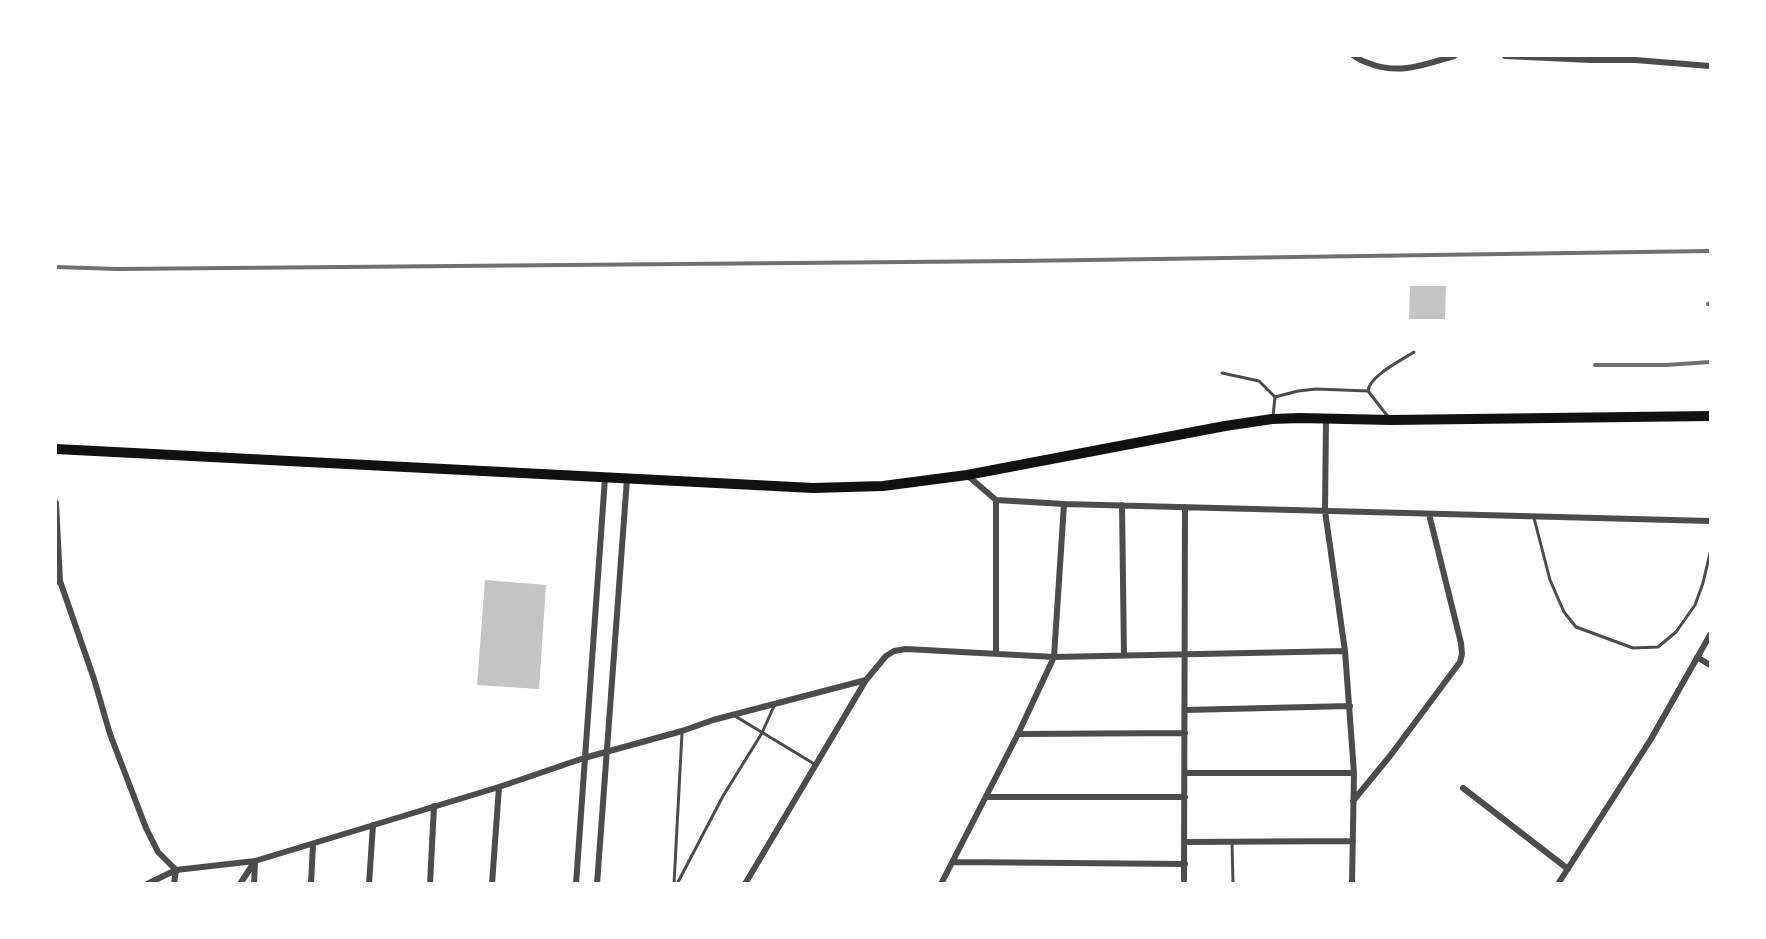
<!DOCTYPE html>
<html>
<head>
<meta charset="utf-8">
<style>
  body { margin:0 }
  #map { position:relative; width:1766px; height:939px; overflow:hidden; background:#fff; font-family:"Fira Sans Condensed",sans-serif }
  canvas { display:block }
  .frame { position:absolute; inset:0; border:57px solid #fff; pointer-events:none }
</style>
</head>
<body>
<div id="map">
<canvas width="1766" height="939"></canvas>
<div class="frame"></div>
</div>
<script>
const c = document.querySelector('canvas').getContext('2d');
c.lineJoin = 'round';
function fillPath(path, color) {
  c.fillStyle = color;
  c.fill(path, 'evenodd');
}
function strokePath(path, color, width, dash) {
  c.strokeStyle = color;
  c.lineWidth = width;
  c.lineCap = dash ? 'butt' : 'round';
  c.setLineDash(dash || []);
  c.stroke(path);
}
fillPath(new Path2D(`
  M1410 286H1446L1445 319H1409Z
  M485 580 546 585 539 689 477 685Z`), '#c4c4c4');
strokePath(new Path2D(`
  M1222 373 1259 381 1275 397 1298 391 1316 389 1368 391C1369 376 1402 360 1414 352
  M1368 391 1389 418
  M1273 416 1275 397
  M1534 518 1550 580 1564 612 1576 627 1633 648 1658 647 1676 632 1695 605 1703 583 1710 553
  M735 716 816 765
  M1232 842 1233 884
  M674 884 682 733
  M677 884 723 796 762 733 774 706`), '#4c4c4c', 3);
strokePath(new Path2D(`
  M1354 56C1359 60 1365 62 1371 64 1400 75 1426 64 1454 56
  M1505 56 1591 60H1635L1710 66
  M1326 419 1325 511 1345 651 1354 773 1352 884
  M968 476 996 500V653
  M996 500 1064 504 1710 521
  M56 503 60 581 56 582
  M1122 505 1124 655
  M60 581 94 679 110 734 146 828 158 852 176 870 174 884
  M1697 657 1710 665
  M1185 710 1350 706
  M1018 734 1185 733
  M1186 773H1354
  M1463 788 1568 869
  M986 797H1185
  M1353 801 1390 756 1460 662 1462 654 1461 643 1429 514
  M1185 842 1353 841
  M953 862 1185 864
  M1184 880 1185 507
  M147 884 176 870 255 861 499 787 584 758 682 731 713 720 866 680
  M240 884 255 861
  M254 884 255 863
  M311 884 313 844
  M369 884 373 825
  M430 884 434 806
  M492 884 499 787
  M576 884 605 478
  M597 884 627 479
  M745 884 866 680 886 656 894 651 906 649 1054 657 1345 651
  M941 884 1018 734 1054 657 1064 504
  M1558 884 1651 739 1710 635`), '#4c4c4c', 6);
strokePath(new Path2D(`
  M56 449 813 488 883 486 967 475 1225 426 1272 419 1300 418 1391 420 1710 416`), '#111', 10);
strokePath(new Path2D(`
  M56 267 117 269 1018 261 1710 251
  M1708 304 1710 303
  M1595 365H1666L1710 362`), '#707070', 4);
</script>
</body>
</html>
